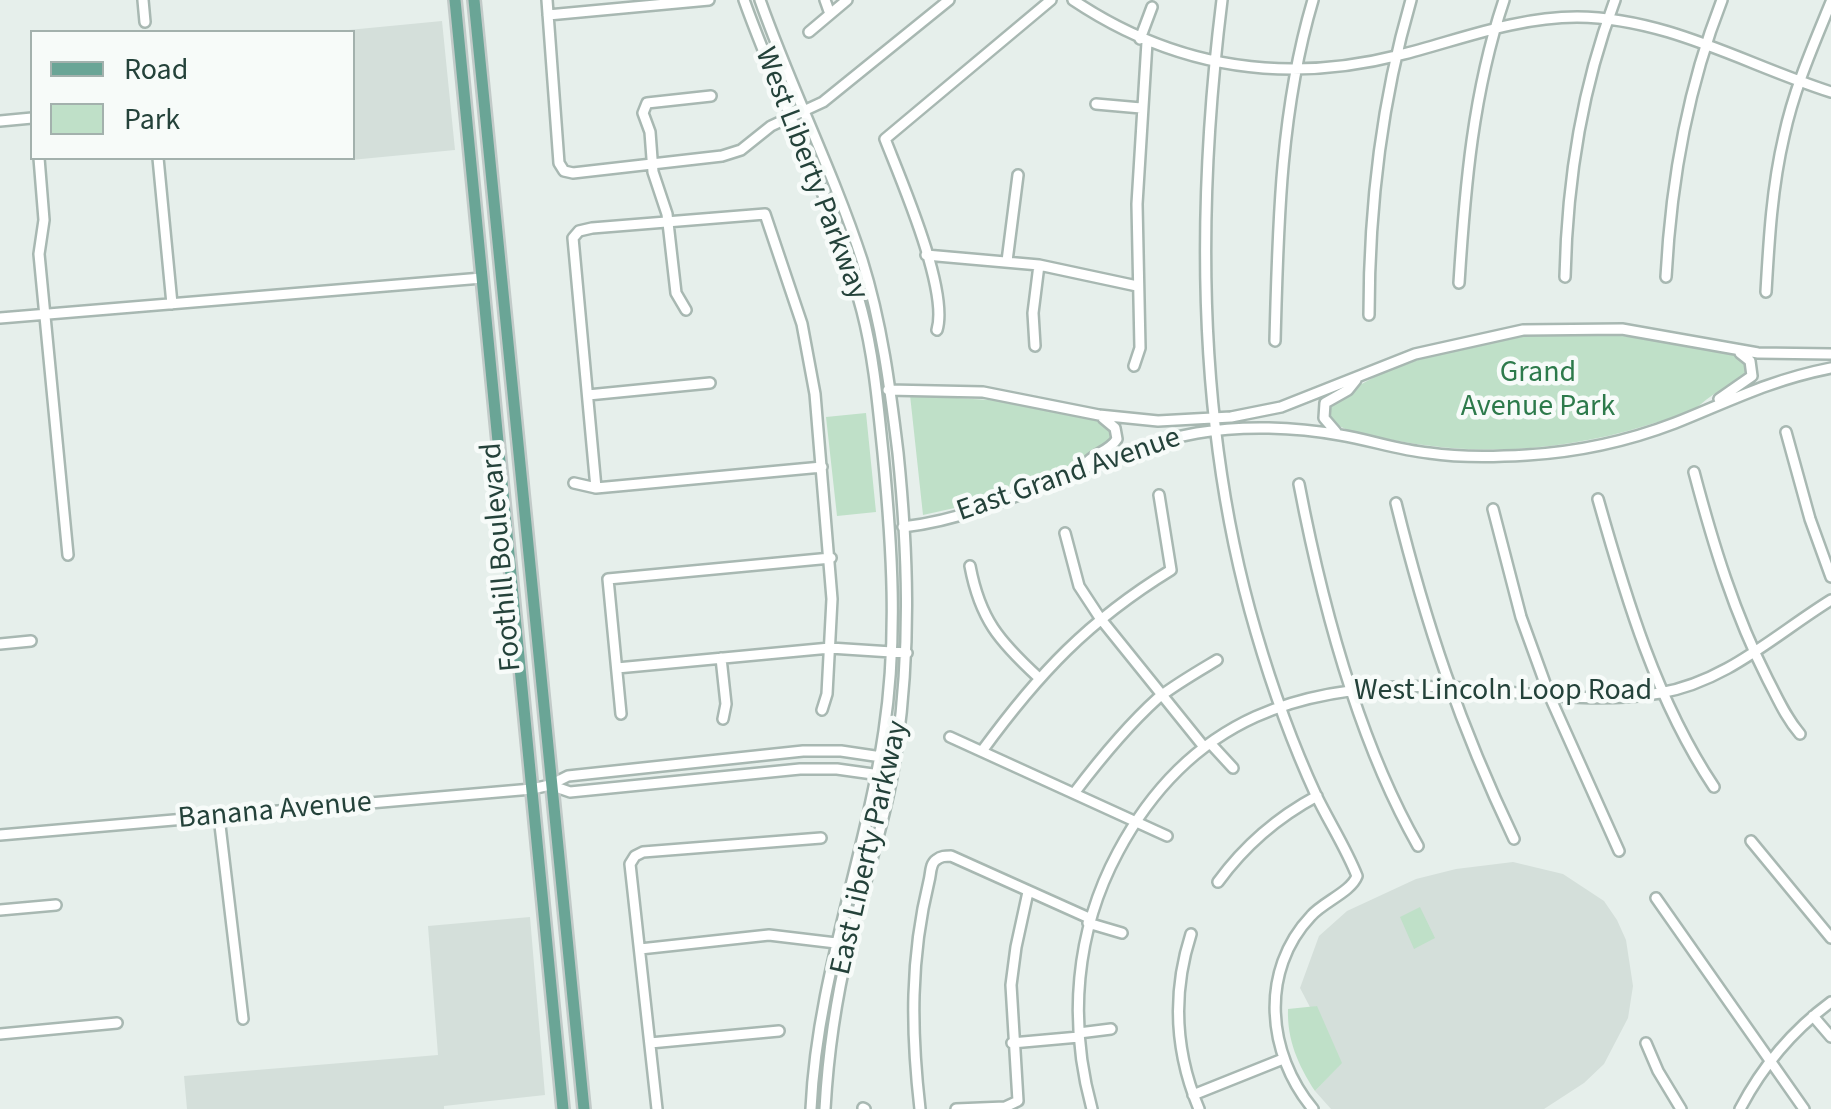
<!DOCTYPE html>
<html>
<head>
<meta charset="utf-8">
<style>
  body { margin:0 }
  #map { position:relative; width:1831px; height:1109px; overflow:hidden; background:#e6efeb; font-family:"Source Sans 3",sans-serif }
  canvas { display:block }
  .legend { position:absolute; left:30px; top:30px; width:325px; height:130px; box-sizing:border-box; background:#f7fbf9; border:2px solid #a3b1ad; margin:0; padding:12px 18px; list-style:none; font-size:30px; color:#24423a }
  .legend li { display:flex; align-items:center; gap:20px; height:50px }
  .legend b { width:50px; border:2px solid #a3b1ad }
</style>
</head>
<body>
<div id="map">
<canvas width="1831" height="1109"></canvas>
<ul class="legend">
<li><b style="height:12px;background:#6aa596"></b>Road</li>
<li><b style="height:28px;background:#bfe0c8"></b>Park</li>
</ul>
</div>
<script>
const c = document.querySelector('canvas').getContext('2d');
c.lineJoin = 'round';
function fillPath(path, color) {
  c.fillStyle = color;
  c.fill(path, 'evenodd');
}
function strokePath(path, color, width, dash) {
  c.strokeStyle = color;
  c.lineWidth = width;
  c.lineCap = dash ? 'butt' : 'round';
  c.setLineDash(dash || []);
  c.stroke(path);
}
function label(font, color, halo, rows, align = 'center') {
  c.font = font + ' "Source Sans 3",sans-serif';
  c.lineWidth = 9;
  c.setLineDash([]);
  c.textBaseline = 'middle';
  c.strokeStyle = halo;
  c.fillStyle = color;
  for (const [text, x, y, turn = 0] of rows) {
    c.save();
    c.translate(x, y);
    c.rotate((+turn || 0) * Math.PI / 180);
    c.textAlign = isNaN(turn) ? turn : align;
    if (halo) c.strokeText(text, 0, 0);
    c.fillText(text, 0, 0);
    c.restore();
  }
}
fillPath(new Path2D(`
  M442 21 455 150 351 160 352 32 338 31Z
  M1513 862 1563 874 1604 901 1617 920 1626 940 1633 986 1628 1018 1604 1064 1584 1083 1544 1109H1331L1315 1091 1341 1063 1316 1006 1311 1009 1300 988 1319 936 1347 911 1416 879 1456 869Z
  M530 917 545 1095 444 1106V1109H187L184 1076 438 1055 428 926Z`), '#d4dfda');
fillPath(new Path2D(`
  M1564 332C1591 334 1740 341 1747 366 1751 384 1728 387 1716 393 1707 398 1700 406 1691 411 1679 418 1662 420 1648 425 1564 451 1480 457 1393 440 1373 436 1345 434 1330 419L1328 409 1334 399 1380 374 1434 354 1526 336Z
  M910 395 1004 401 1102 422 1110 429 1111 439 1104 447 1055 475 986 501 923 515Z
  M866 413 876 512 837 516 826 417Z
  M1420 907 1435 938 1414 949 1400 917Z
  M1317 1006 1342 1063 1315 1091C1298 1065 1287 1040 1288 1009Z`), '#bfe0c8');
const minor = new Path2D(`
  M143 0 145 22
  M547 0 559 163 564 171 573 173 722 156 741 150 771 126 823 102 949 0
  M744 0C781 104 834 203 862 311 874 357 878 405 883 453 892 546 898 638 884 731 865 859 817 979 811 1109
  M760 0C791 88 833 171 862 260 882 324 890 387 898 453 908 552 911 647 897 747 888 814 865 879 849 945 836 999 828 1054 825 1109
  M825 0 830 14
  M1073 0C1173 67 1282 85 1400 55 1459 40 1516 17 1577 17 1669 18 1746 65 1831 92
  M1222 0C1196 209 1196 428 1256 632 1272 687 1292 743 1316 795 1329 822 1346 848 1357 876 1351 892 1323 902 1311 916 1259 971 1267 1054 1313 1109
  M548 15 709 0
  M809 32 847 0
  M1140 39 1152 7
  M1096 104 1141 108
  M0 121 32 118
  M39 158 44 220 39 254 68 555
  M158 158 172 304
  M926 255 1039 265 1137 286
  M1007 261 1018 175
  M1565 277C1567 184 1582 87 1615 0
  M1666 277C1671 181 1687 89 1722 0
  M1459 283C1465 187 1473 92 1504 0
  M1766 292C1769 239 1772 187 1784 136 1794 89 1813 46 1831 2
  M686 310 676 293 667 214 653 172 650 132 643 113 647 103 711 96
  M1369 315C1369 208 1381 103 1411 0
  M0 318 482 278
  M937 330C949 290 901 180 885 139L1051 0
  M1275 341C1278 226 1280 111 1313 0
  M1035 346 1033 313 1039 265
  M1134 366 1140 348 1137 204 1147 42
  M888 390 983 392 1099 415 1158 421 1231 417 1281 407 1415 354 1523 330 1622 329 1758 353 1831 354
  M588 395 710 383
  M1719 399 1752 376 1750 361 1740 353
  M1336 432 1324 418 1325 403 1348 390 1356 380
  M1786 432 1810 519 1831 577
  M1085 465C1093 453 1109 452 1117 439L1115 428 1103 418
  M1694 472C1713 544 1734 613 1768 680 1778 699 1786 718 1800 734
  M574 483 596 488 822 467
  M1299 484C1322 604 1357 739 1418 846
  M596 488 573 238 579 231 592 228 765 214 802 324 815 394 832 599 827 694 822 710
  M1598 499C1626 598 1656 700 1714 787
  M1396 503C1426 625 1460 726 1514 839
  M1493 509 1521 617 1550 697 1619 851
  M903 527C1007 515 1095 451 1197 433 1243 425 1295 427 1340 435 1370 440 1399 450 1429 453 1462 458 1495 457 1527 455 1577 452 1628 441 1675 423 1730 401 1770 380 1831 368
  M1065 533 1079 586 1100 618 1204 747
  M970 566C980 619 999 641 1038 677
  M0 644 31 641
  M721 658 726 704 723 719
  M617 668 830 648 907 653
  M621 714 608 579 831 558
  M950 737 1167 836
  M1210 743 1233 768
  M982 751C1039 673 1088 621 1171 570L1159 495
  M550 785 570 792 800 769H837L880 775
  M1075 792C1100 759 1127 726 1158 698 1176 684 1197 672 1217 660
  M219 817 243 1019
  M0 835 532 789 550 785 568 776 803 751H841L895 759
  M1751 841 1831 938
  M1218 882C1245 845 1276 818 1317 796
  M1656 898 1804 1109
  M0 910 56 905
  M1088 923 1122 933
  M1191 934C1172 993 1175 1052 1199 1109
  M640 949 769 935 836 943
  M1813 1016 1831 1037
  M1079 1033 1111 1029
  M0 1034 117 1023
  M650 1043 779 1031
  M1012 1043 1079 1037
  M1646 1043 1658 1071 1681 1109
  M1193 1095 1283 1059
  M863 1108 865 1109
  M657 1109 630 864 635 856 643 852 821 838
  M920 1109C911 1031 910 958 929 881 931 874 930 864 936 860 941 856 945 856 951 856L1089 918
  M956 1109 1005 1107 1018 1101 1011 985 1016 947 1028 892
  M1092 1109C1068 1022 1075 932 1118 852 1190 717 1303 681 1448 687 1519 691 1589 705 1660 693 1726 682 1776 634 1831 600
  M1740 1109C1762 1067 1793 1030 1831 1002`);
const major = new Path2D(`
  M455 0 563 1109
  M474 0 584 1109`);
strokePath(minor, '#a8b8b2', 14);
strokePath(major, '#c2cac8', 16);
strokePath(minor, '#fff', 9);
strokePath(major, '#6aa596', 11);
label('30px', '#24423a', '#f7fbf9', [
  ["West Liberty Parkway",810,174,69],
  ["East Grand Avenue",1069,476,-19],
  ["Foothill Boulevard",503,557,-95],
  ["West Lincoln Loop Road",1503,692],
  ["Banana Avenue",275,812,-5],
  ["East Liberty Parkway",871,848,-77]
]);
label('30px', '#2d7a4b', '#f7fbf9', [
  ["Grand",1538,374],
  ["Avenue Park",1538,408]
]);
</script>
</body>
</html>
